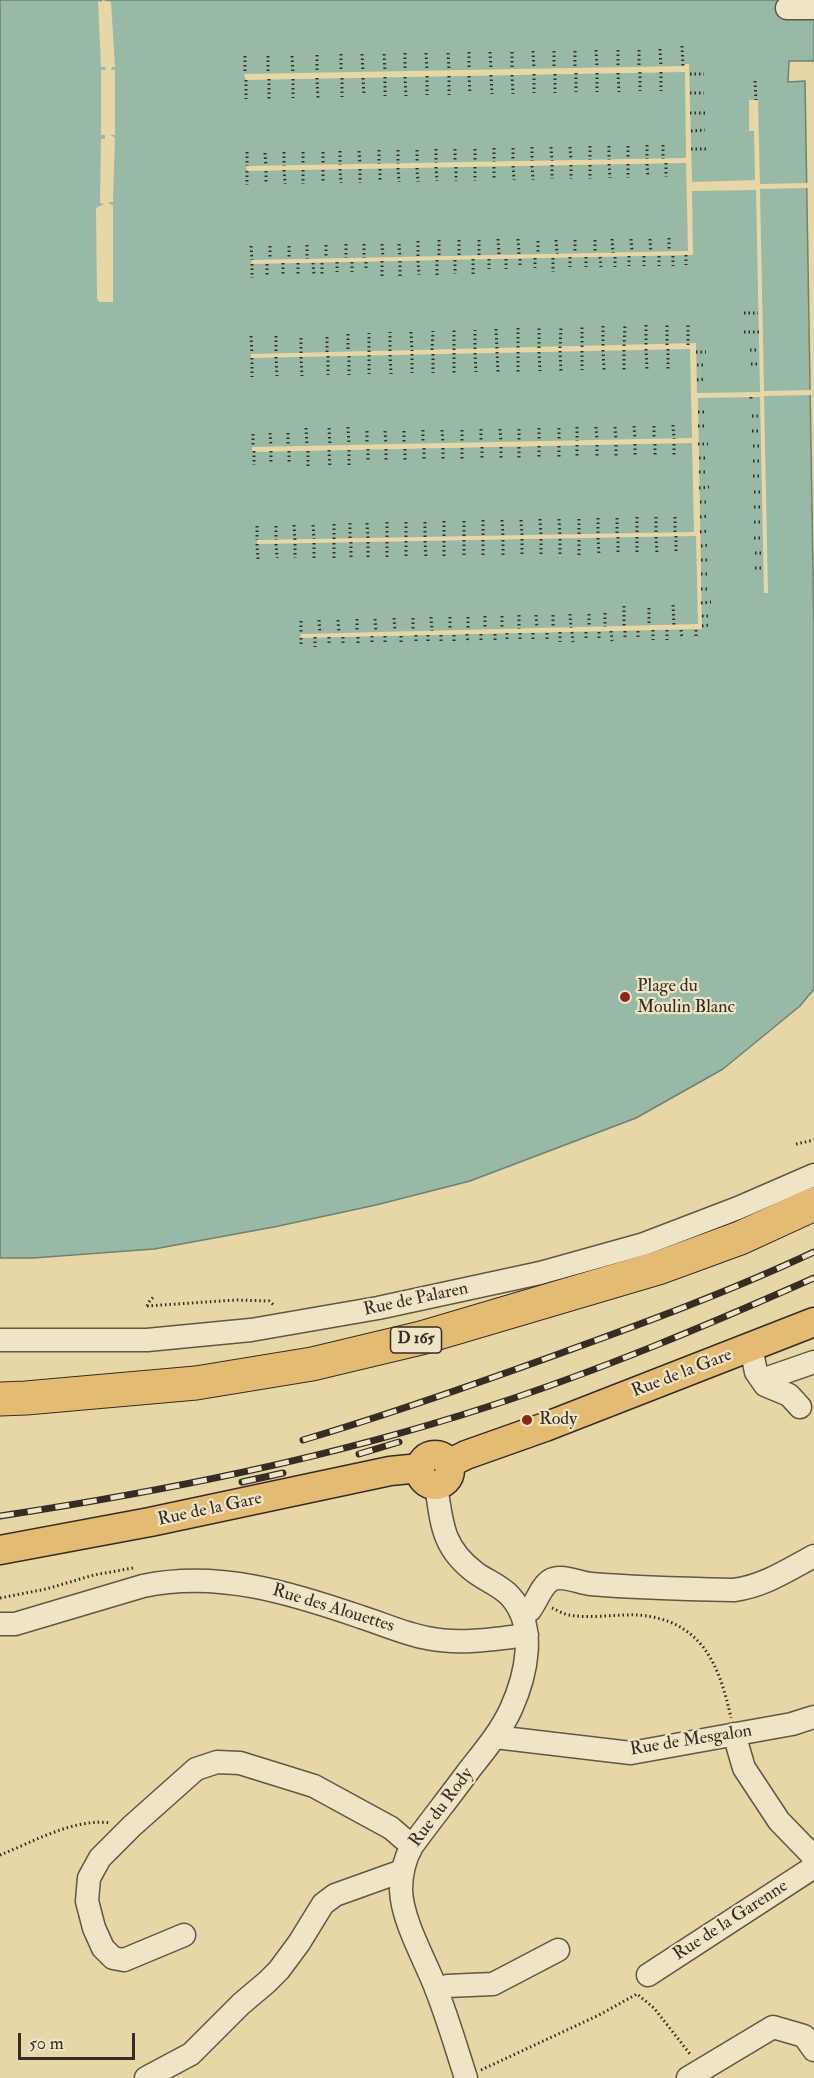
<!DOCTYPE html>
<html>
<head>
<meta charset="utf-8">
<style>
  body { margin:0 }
  #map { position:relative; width:814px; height:2078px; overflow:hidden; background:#e7d6a6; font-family:"IM FELL Double Pica",serif }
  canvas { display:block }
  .scale { position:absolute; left:18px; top:2033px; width:117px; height:27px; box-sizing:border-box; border:3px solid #362c24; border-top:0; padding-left:8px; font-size:18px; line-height:21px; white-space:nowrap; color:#362c24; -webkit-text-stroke:4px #efe4c5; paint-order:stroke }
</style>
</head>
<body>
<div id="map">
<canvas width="814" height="2078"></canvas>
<div class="scale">50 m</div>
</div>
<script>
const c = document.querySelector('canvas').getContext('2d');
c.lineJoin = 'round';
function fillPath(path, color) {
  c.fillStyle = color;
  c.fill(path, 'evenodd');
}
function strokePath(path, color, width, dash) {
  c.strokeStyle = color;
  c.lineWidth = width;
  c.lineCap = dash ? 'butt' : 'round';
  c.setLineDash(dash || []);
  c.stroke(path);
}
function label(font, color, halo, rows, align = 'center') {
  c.font = font + ' "IM FELL Double Pica",serif';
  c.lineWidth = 4.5;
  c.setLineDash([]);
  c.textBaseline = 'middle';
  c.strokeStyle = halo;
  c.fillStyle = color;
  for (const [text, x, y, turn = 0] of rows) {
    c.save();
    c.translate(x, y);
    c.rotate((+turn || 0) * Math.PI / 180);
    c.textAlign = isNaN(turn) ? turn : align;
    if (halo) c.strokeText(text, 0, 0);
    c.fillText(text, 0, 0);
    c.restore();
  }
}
const water = new Path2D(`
  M0 0H814V61H789L788 82 805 81 814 629V989L800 1006 723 1069 636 1118 470 1181 376 1205 274 1227 154 1249 33 1258H0Z`);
fillPath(water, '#97b9a6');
strokePath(water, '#708172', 1.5);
fillPath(new Path2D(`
  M102 0 111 2 115 67H112L111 70H115V135H111L115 138 113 202H109V204L113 205V302H99L97 298 96 208 104 204 100 203 101 139H105V135H101V70H106L105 67H101L98 1 102 2Z
  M684 64H689L692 182 755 180 754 131H749V100H758L760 184 809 183V188L760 189 764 391 813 390V395L764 396 768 593H764L760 397 698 398 702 629 300 638 301 634 698 624 696 536 257 544V540L694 532 692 443 252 452V447L692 438 690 349 251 358V354L696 343 697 393 760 392 756 190 692 191 693 255 251 264 252 260 688 251 686 163 247 171 246 166 686 158 685 72 246 80 244 74 683 66Z`), '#e7d6a6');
const minor = new Path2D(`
  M787 8H814
  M0 1340H147L251 1330 378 1308 540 1273 644 1244 738 1208 814 1175
  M751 1347 756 1372 765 1385 789 1395 800 1407
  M762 1380 814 1362
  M436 1485C442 1524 442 1548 476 1573 487 1581 501 1586 510 1596 538 1626 526 1676 511 1709 501 1731 485 1750 470 1769 451 1795 431 1820 412 1846 404 1860 401 1873 401 1890 402 1920 424 1958 435 1986 447 2016 456 2047 466 2078
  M520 1611 530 1610C537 1601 541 1586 551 1580 561 1574 580 1583 591 1584 639 1588 687 1589 734 1590 764 1586 788 1570 814 1556
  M0 1624H15L143 1586C218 1570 291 1593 361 1617 383 1624 405 1634 427 1638 460 1645 494 1639 527 1635
  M734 1734 744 1768 779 1821 814 1857
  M495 1737 631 1753 792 1724 814 1717
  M184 1935 124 1960 113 1958 103 1948 94 1928 87 1901 89 1878 100 1858 132 1826 196 1769 217 1762 240 1763 314 1786 391 1828 412 1846
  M648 1975 814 1867
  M436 1989 447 1986 493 1984 558 1950
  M146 2078 191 2054 241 2004 267 1982 279 1970 299 1943 323 1904 335 1895 402 1871
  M688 2078 773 2027 804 2036 814 2050`);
const major = new Path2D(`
  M420 1470a15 15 0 1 1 30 0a15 15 0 1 1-30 0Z
  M448 1464 466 1455 545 1427 814 1322
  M0 1550 150 1522 390 1471 420 1468`);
const highway = new Path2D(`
  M0 1399 26 1398 196 1383 312 1364 421 1338 658 1268 740 1238 814 1204`);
strokePath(minor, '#625644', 25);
strokePath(major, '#362c24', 31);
strokePath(highway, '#362c24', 35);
strokePath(new Path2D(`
  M682 46 683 66
  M660 49 661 66
  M596 50 597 67
  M618 50V67
  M639 50V67
  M533 51 534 69
  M554 51V68
  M575 51V68
  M469 52V70
  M490 52 491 69
  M512 52V69
  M405 53V71
  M426 53 427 71
  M448 53 449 70
  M341 54V72
  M362 54 363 72
  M384 54 385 72
  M317 55V73
  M245 56V74
  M268 56V74
  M292 56 293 73
  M640 72V91
  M661 72V91
  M576 73V92
  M597 73V92
  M618 73 619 92
  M534 74V93
  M555 74V93
  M690 74H704
  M491 75 492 94
  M512 75 513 94
  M427 76V95
  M449 76V95
  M469 76 470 94
  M385 77V96
  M405 77 406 96
  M317 78 318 98
  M342 78V97
  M363 78 364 96
  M269 79V99
  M293 79V98
  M246 80V99
  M755 81 756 100
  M690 93H704
  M690 113H705
  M691 131 705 130
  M647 145V159
  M663 145V159
  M590 146V160
  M609 146V160
  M628 146V159
  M532 147V161
  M551 147 552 161
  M570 147 571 160
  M494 148V162
  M513 148V161
  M436 149V163
  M455 149V162
  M475 149V162
  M691 149H706
  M379 150V164
  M398 150V164
  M417 150V163
  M340 151V165
  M359 151 360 164
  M247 152V166
  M284 152V166
  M303 152V165
  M323 152V165
  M265 153 266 166
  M666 163V177
  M609 164 610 178
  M628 164V178
  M647 164 648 177
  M552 165V179
  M571 165V179
  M590 165V179
  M513 166 514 180
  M532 166 533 180
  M436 167 437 181
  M456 167V181
  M475 167V181
  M494 167V180
  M398 168 399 182
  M417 168 418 182
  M340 169 341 183
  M360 169V183
  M380 169V182
  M284 170 285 184
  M303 170V184
  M323 170V183
  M247 171V185
  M266 171V184
  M669 238V251
  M498 239 499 255
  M518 239 519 254
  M612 239 613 253
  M631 239 632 252
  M650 239 651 252
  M439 240V256
  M459 240V256
  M479 240V255
  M556 240 557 254
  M575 240V253
  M595 240V253
  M418 241V257
  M538 241V254
  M346 244V258
  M364 244V258
  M382 244 383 257
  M399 244 400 257
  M307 245V259
  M326 245V258
  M251 246 252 260
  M270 246V259
  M289 246V259
  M686 255V265
  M629 256V266
  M644 256V266
  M659 256V266
  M673 256V266
  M570 257V267
  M586 257V267
  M600 257 601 267
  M615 257V267
  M535 258V268
  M553 258V272
  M473 259V274
  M489 259V269
  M506 259V269
  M520 259V268
  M437 260V275
  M455 260V274
  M382 261V276
  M400 261V276
  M418 261 419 275
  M337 262V272
  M352 262V272
  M366 262V271
  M283 263V275
  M298 263V275
  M313 263 314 275
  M322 263V275
  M252 264V278
  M267 264V276
  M744 313H758
  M646 325V346
  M603 326V347
  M518 328V348
  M496 329 497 349
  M411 332 412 351
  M744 332H759
  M348 334V352
  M251 336 252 354
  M276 336V353
  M667 345V324
  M688 345V323
  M624 346 625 325
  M582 347V327
  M539 348V328
  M560 348 561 327
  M475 349V330
  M646 349 647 369
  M668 349V369
  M432 350 433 331
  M454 350V330
  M603 350 604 370
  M624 350V370
  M750 350H759
  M390 351V332
  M560 351 561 371
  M582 351V370
  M327 352V334
  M369 352V333
  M497 352 498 372
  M518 352V372
  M539 352 540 371
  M696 352H706
  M301 353V335
  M454 353V373
  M475 353 476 372
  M412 354V373
  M433 354V373
  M369 355V374
  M390 355 391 374
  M328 356V375
  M349 356V375
  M276 357 277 376
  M301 357 302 376
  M252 358V377
  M751 364H760
  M697 365H706
  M697 380 706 379
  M751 397V401
  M698 412H707
  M752 416H760
  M673 425 674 439
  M634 426 635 439
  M654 426V439
  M698 426H707
  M348 427 349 445
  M577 427V441
  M596 427 597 440
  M615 427 616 440
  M306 428 307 446
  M329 428 330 445
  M539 428V441
  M559 428V441
  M481 429V442
  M500 429 501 442
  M519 429V442
  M423 430V443
  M442 430 443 443
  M462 430V443
  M367 431V444
  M385 431 386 444
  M404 431V444
  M752 431H761
  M270 433 271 446
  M288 433V446
  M253 434V447
  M635 444V457
  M655 444V457
  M674 444V456
  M698 444H708
  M577 445V458
  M597 445V458
  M616 445V457
  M539 446V459
  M559 446V459
  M753 446H761
  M482 447V460
  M501 447V460
  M519 447V459
  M424 448V461
  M443 448V461
  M462 448V460
  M368 449V462
  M386 449V462
  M405 449V462
  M329 450 330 468
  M349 450V467
  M254 451V465
  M271 451V464
  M289 451V464
  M308 451V468
  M699 458H708
  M753 461H761
  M699 472H708
  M753 476H762
  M699 488 709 487
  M754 492H762
  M700 502H709
  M754 507H762
  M637 517V533
  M656 517V533
  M675 517V533
  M700 517 709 516
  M598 518V534
  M617 518V533
  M540 519 541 535
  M559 519 560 535
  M579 519V534
  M483 520V536
  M502 520 503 536
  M521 520 522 535
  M444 521V537
  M464 521V536
  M387 522V538
  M406 522V538
  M425 522V537
  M754 522H763
  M350 523V539
  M367 523 368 538
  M334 524V539
  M294 525 295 540
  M313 525 314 539
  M257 526V540
  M276 526V540
  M700 532 709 531
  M676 536V553
  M618 537V554
  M637 537V554
  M656 537 657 553
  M598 538 599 555
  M754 538H763
  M522 539V556
  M541 539V556
  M560 539V555
  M464 540V557
  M483 540V557
  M503 540V556
  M406 541V558
  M425 541 426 558
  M444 541V557
  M351 542V559
  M368 542V559
  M387 542V559
  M314 543V558
  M334 543V560
  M257 544 258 559
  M276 544 277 558
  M295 544V558
  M701 546 710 545
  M755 553H763
  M579 555V538
  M701 560H710
  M755 568H763
  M701 574H710
  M701 589H710
  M701 603 711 602
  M673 605 674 625
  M624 606V626
  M649 608V626
  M605 613V627
  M570 614 571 628
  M589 614V627
  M519 615V629
  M536 615 537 628
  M553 615V628
  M485 616V629
  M502 616V629
  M702 616H711
  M431 617 432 631
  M450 617V630
  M468 617V630
  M394 618 395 631
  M413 618V631
  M357 619V632
  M375 619 376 632
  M319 620 320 633
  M338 620 339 633
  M301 621V634
  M702 626 711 625
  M653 630V640
  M667 630V640
  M681 630 682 639
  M696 630V639
  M611 631 612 641
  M625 631V640
  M638 631V640
  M560 632V642
  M572 632 573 642
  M586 632V641
  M599 632V641
  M507 633V642
  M520 633V642
  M533 633V642
  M547 633V642
  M467 634 468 643
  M481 634V643
  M495 634V643
  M416 635V644
  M428 635V644
  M441 635V644
  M454 635V643
  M372 636V645
  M385 636V645
  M401 636V645
  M315 637V647
  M329 637V646
  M343 637V646
  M358 637V646
  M301 638V647
  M796 1144 814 1140
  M147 1306 236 1300 269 1301 275 1306
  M147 1306 150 1300 155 1296
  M0 1598 46 1589 94 1575 133 1568
  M552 1608C557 1610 563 1614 569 1615 591 1619 616 1614 638 1615 701 1620 719 1663 731 1718
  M0 1855C33 1842 74 1818 110 1823
  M481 2070 599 2015 637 1994 654 2008 690 2054`), '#362c24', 3, [1.5, 3]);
strokePath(minor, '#efe4c5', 22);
strokePath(major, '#e4bb73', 28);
strokePath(highway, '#e4bb73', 33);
const rail = new Path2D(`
  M303 1440C387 1415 470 1386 553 1356 641 1324 729 1292 814 1252
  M359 1454 399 1442
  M242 1482 283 1473
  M0 1516C166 1491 330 1458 490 1406 601 1370 708 1325 814 1278`);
strokePath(rail, '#362c24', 7);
strokePath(rail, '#efe4c5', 4.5, [14]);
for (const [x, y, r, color] of [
  [625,997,6,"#8f2418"],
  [527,1420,6,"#8f2418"]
]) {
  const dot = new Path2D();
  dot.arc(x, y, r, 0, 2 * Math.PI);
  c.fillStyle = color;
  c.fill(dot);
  strokePath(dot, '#efe4c5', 2);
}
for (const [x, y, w] of [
  [416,1340,51]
]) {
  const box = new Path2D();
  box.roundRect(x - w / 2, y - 13, w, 26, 4.5);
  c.fillStyle = '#efe4c5';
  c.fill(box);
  strokePath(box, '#362c24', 1.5);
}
label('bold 16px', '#362c24', null, [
  ["D 165",416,1340]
]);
label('18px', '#362c24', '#efe4c5', [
  ["Plage du",637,987],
  ["Moulin Blanc",637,1008],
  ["Rody",539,1420]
], 'left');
label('18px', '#362c24', '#efe4c5', [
  ["Rue de Palaren",416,1300,-12],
  ["Rue de la Gare",682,1374,-21],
  ["Rue de la Gare",210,1510,-12],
  ["Rue des Alouettes",333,1609,17],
  ["Rue de Mesgalon",691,1741,-9],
  ["Rue du Rody",442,1808,-53],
  ["Rue de la Garenne",731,1921,-33]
]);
</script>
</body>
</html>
